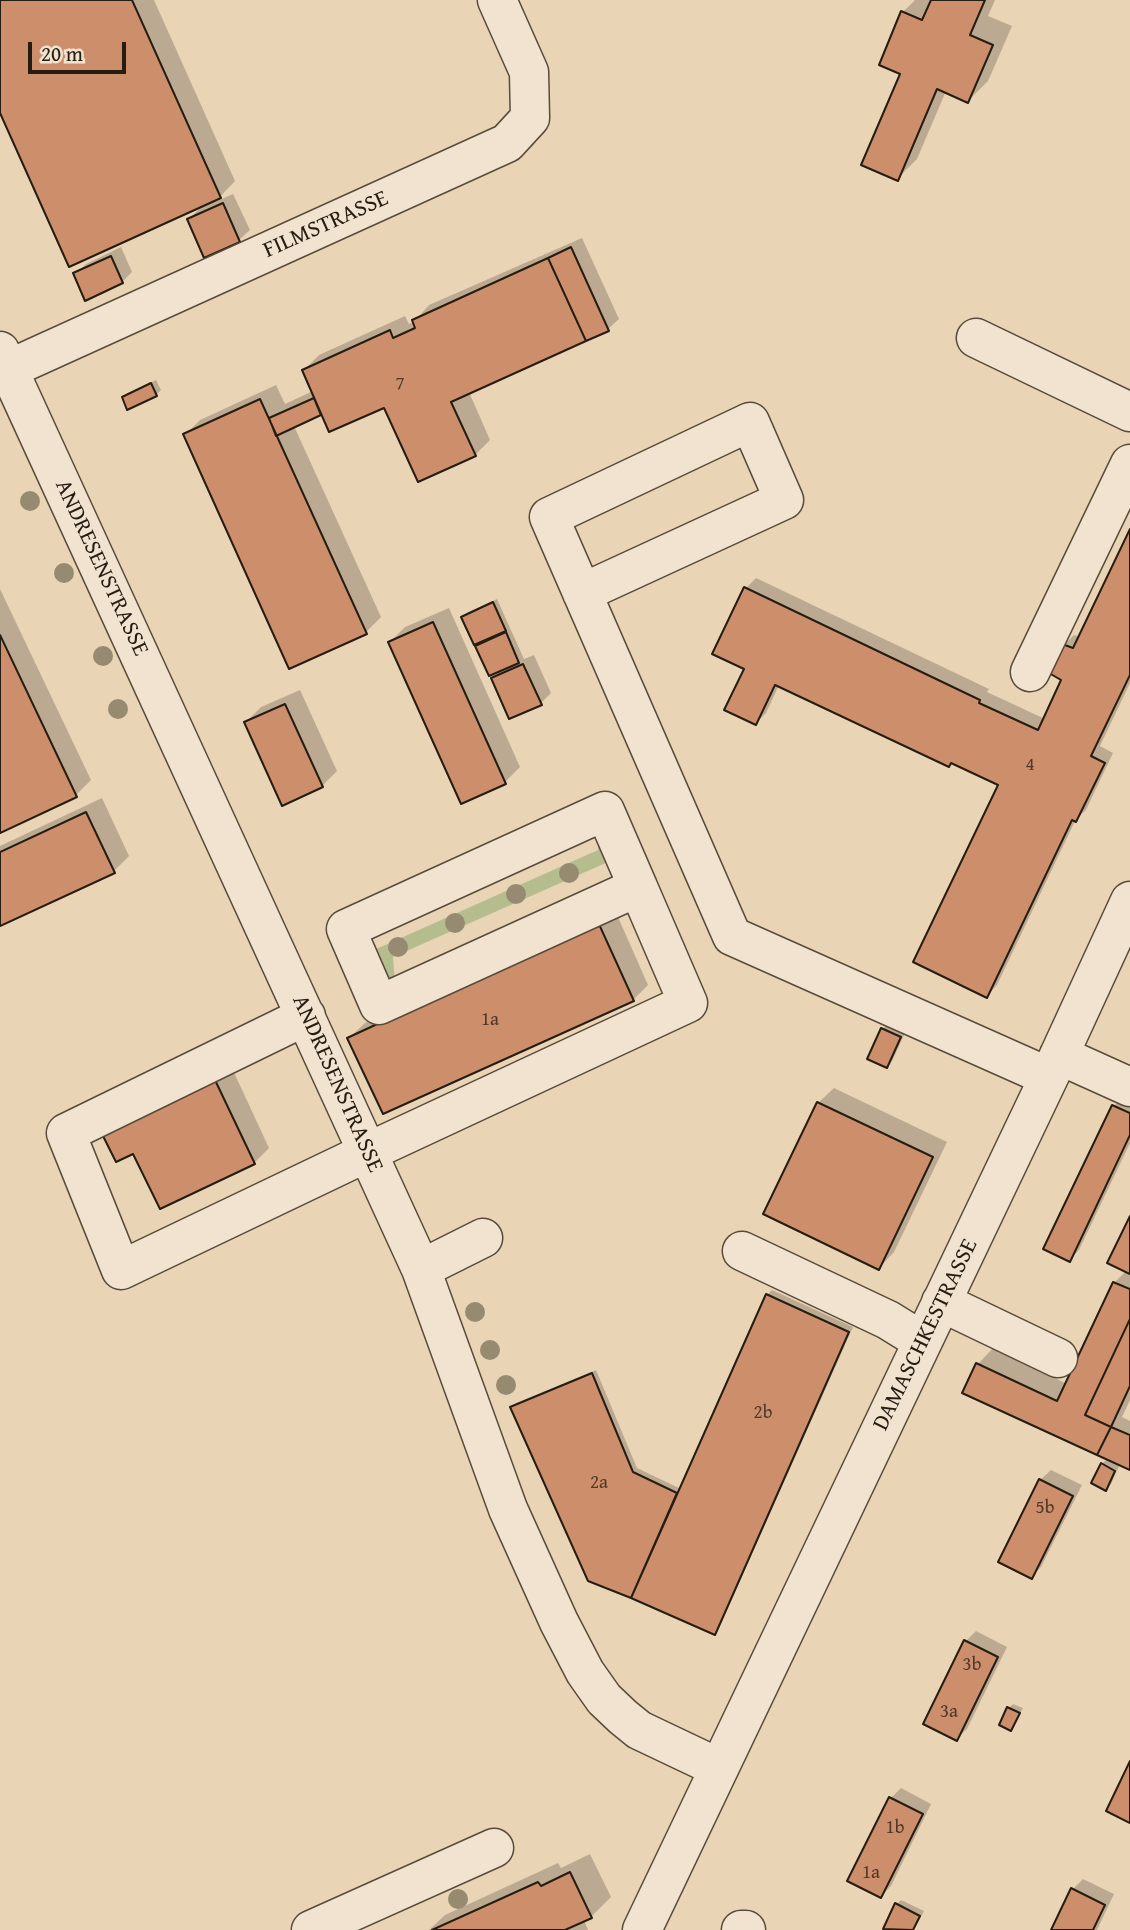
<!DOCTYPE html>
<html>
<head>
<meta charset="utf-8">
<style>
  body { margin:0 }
  #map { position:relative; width:1130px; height:1930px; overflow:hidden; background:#ead4b6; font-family:"Gentium Book Plus",serif }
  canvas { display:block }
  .scale { position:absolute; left:28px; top:42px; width:98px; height:32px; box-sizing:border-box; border:4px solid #261d12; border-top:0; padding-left:9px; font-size:21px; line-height:24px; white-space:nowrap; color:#261d12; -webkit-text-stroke:5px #f1e3d0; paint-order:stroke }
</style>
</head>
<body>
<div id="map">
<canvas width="1130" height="1930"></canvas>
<div class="scale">20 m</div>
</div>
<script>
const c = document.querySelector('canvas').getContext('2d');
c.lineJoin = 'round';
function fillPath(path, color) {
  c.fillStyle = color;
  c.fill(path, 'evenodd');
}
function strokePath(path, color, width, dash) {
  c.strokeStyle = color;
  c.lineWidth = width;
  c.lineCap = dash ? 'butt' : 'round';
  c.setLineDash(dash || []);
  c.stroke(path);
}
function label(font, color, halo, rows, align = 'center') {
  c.font = font + ' "Gentium Book Plus",serif';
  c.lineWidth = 5;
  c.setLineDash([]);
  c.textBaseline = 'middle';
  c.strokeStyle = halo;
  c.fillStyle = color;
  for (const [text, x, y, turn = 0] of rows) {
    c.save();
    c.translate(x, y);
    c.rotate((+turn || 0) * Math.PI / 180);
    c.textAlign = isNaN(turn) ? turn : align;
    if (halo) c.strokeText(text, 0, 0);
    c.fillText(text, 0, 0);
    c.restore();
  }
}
fillPath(new Path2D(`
  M599 823 608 862 393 957 395 985C370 966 370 957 369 927L374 950 598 850Z`), '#b5bd8f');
fillPath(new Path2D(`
  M0 0H154L235 181 215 202 233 194 250 230 239 240 205 256 189 219 204 204 0 109Z
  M915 0H995L988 16 1012 26 988 81 968 101 946 91 917 159 897 179 903 12Z
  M582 238 619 319 608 329 469 392 490 440 475 455 385 406 322 413 294 426 381 617 366 632 185 435 200 420 276 385 285 404 313 391 304 370 319 355 405 316 409 324 415 321 429 305Z
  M121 247 132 272 122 282 76 274 86 264Z
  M156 380 161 390 156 395 124 397 128 393Z
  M1130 533V683L1100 746 1113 753 1086 810 1076 819 997 985 987 996 1000 784 779 685 766 713 756 723 746 668V588L756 578 989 689 987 692 1045 719 1064 679V645L1074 635 1080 637Z
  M0 589 91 780 76 795 0 831Z
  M497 599 524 659 534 655 551 693 541 703 493 679 502 669 478 646 481 643H475L463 617 468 612Z
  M449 608 520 767 505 782 390 642 405 627Z
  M300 690 337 771 322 786 246 722 261 707Z
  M102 798 129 856 114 871 0 924V846Z
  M614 908 648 985 633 1000 349 1038 365 1023Z
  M887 1024 905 1033 892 1061 887 1066 883 1029Z
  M231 1066 269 1148 254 1163 118 1117Z
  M834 1088 947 1142 894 1252 879 1268 818 1103Z
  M1124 1096 1130 1099V1143L1079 1250 1069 1260 1114 1106Z
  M1130 1220V1400L1122 1417 1130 1421V1468L1120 1464 1111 1484 1106 1488 1102 1464 1108 1458 964 1392 978 1364 993 1348 1067 1384 1114 1283 1127 1270Z
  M772 1290 853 1327 719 1628 714 1633 590 1580 512 1408 516 1403 596 1370 637 1468 681 1489 767 1295Z
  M1051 1470 1082 1485 1041 1567 1031 1577 1040 1480Z
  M976 1631 1007 1647 967 1729 956 1739 966 1641Z
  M1013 1704 1023 1708 1011 1729 1008 1709Z
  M901 1788 931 1804 891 1886 881 1896 891 1798Z
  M590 1854 611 1897 591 1917 584 1920 588 1930H429L445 1915 558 1863 561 1868Z
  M1083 1879 1114 1894 1097 1930H1053L1073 1889Z
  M901 1900 924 1911 914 1930 885 1928 896 1905Z`), '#0003');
const building = new Path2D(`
  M0 0H132L221 198 69 267 0 113Z
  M931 0H985L970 35 993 45 968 103 937 89 898 181 861 165 900 74 879 65 901 11 922 20Z
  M223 203 240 242 204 258 187 219Z
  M571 247 609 331 586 341 548 258Z
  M111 256 123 283 85 301 73 273Z
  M548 258 586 341 451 402 476 456 418 482 384 408 329 432 302 370 390 330 393 338 415 328 412 320Z
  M151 383 157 396 127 410 122 397Z
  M314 398 321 415 276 436 269 418Z
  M260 399 367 634 289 669 183 434Z
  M1130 529V675L1091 756 1105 763 1076 822 1072 820 987 998 913 962 998 785 951 763 949 767 775 685 756 725 724 710 744 669 712 654 744 587 980 700 979 703 1038 730 1061 680 1049 673 1062 644 1073 648Z
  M493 602 506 631 474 645 461 617Z
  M433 622 506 784 461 804 388 642Z
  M506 632 519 663 489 676 475 646Z
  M0 635 77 797 0 833Z
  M523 664 542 705 509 719 491 678Z
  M285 704 323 787 282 806 244 722Z
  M86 812 115 873 0 926V852Z
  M598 922 634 1001 383 1114 347 1038Z
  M881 1028 901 1037 887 1068 867 1059Z
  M215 1080 255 1164 160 1209 133 1154 116 1162 101 1132Z
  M817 1102 933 1157 879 1270 763 1214Z
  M1112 1105 1130 1113V1135L1070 1262 1043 1249Z
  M1130 1216V1274L1107 1263Z
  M1113 1282 1130 1289V1319L1085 1415 1111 1427 1097 1455 962 1393 976 1363 1057 1401Z
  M766 1294 849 1332 715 1635 631 1598Z
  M1130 1319V1386L1111 1427 1085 1415Z
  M592 1373 633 1472 677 1493 631 1598 588 1581 510 1407Z
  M1111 1427 1130 1435V1470L1097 1455Z
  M1101 1463 1115 1471 1106 1491 1091 1483Z
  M1039 1479 1073 1496 1032 1579 998 1562Z
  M964 1640 998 1657 957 1741 923 1724Z
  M1007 1707 1020 1713 1011 1731 999 1725Z
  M1130 1761V1823L1106 1811Z
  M889 1797 923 1814 881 1898 847 1881Z
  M570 1872 592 1918 565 1930H432L538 1882 541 1886Z
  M1071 1888 1105 1905 1093 1930H1051Z
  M895 1903 920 1916 913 1930 883 1929Z`);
fillPath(building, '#cd8e6c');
strokePath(building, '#261d12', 2);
const minor = new Path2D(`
  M976 338 1130 412
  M0 351 421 1269 508 1509 559 1622 585 1672 604 1699 623 1717 639 1730 719 1768
  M0 373 507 143 530 118 529 72 497 0
  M582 593 784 500 750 422 549 517 732 936 1049 1077
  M1030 672 1130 464
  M306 1016 66 1133 121 1270 368 1152 688 1003 638 887 379 1005 346 929 605 811 638 887
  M1059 1055 1130 1087
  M742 1251 888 1320 922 1341
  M421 1269 483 1238
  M941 1302 1058 1358
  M311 1930 494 1848
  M642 1930 1049 1077 1130 901
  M741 1930H746`);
strokePath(minor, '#574b3b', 41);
strokePath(minor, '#f1e3d0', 38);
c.fillStyle = '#968a71';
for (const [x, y] of [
  [30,501],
  [64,573],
  [103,656],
  [118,709],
  [569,873],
  [516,894],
  [455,923],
  [398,947],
  [475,1312],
  [490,1350],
  [506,1385],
  [458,1899]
]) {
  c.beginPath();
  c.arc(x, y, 10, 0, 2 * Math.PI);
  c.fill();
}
label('19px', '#503928', null, [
  ["7",400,384],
  ["4",1030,765],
  ["1a",490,1020],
  ["2b",763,1413],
  ["2a",599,1483],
  ["5b",1045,1508],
  ["3b",972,1665],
  ["3a",949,1712],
  ["1b",895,1828],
  ["1a",871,1873]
]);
label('23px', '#261d12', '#f1e3d0', [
  ["FILMSTRASSE",326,225,-24],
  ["ANDRESENSTRASSE",101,568,65],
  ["ANDRESENSTRASSE",337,1084,66],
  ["DAMASCHKESTRASSE",926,1335,-64]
]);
</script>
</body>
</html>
